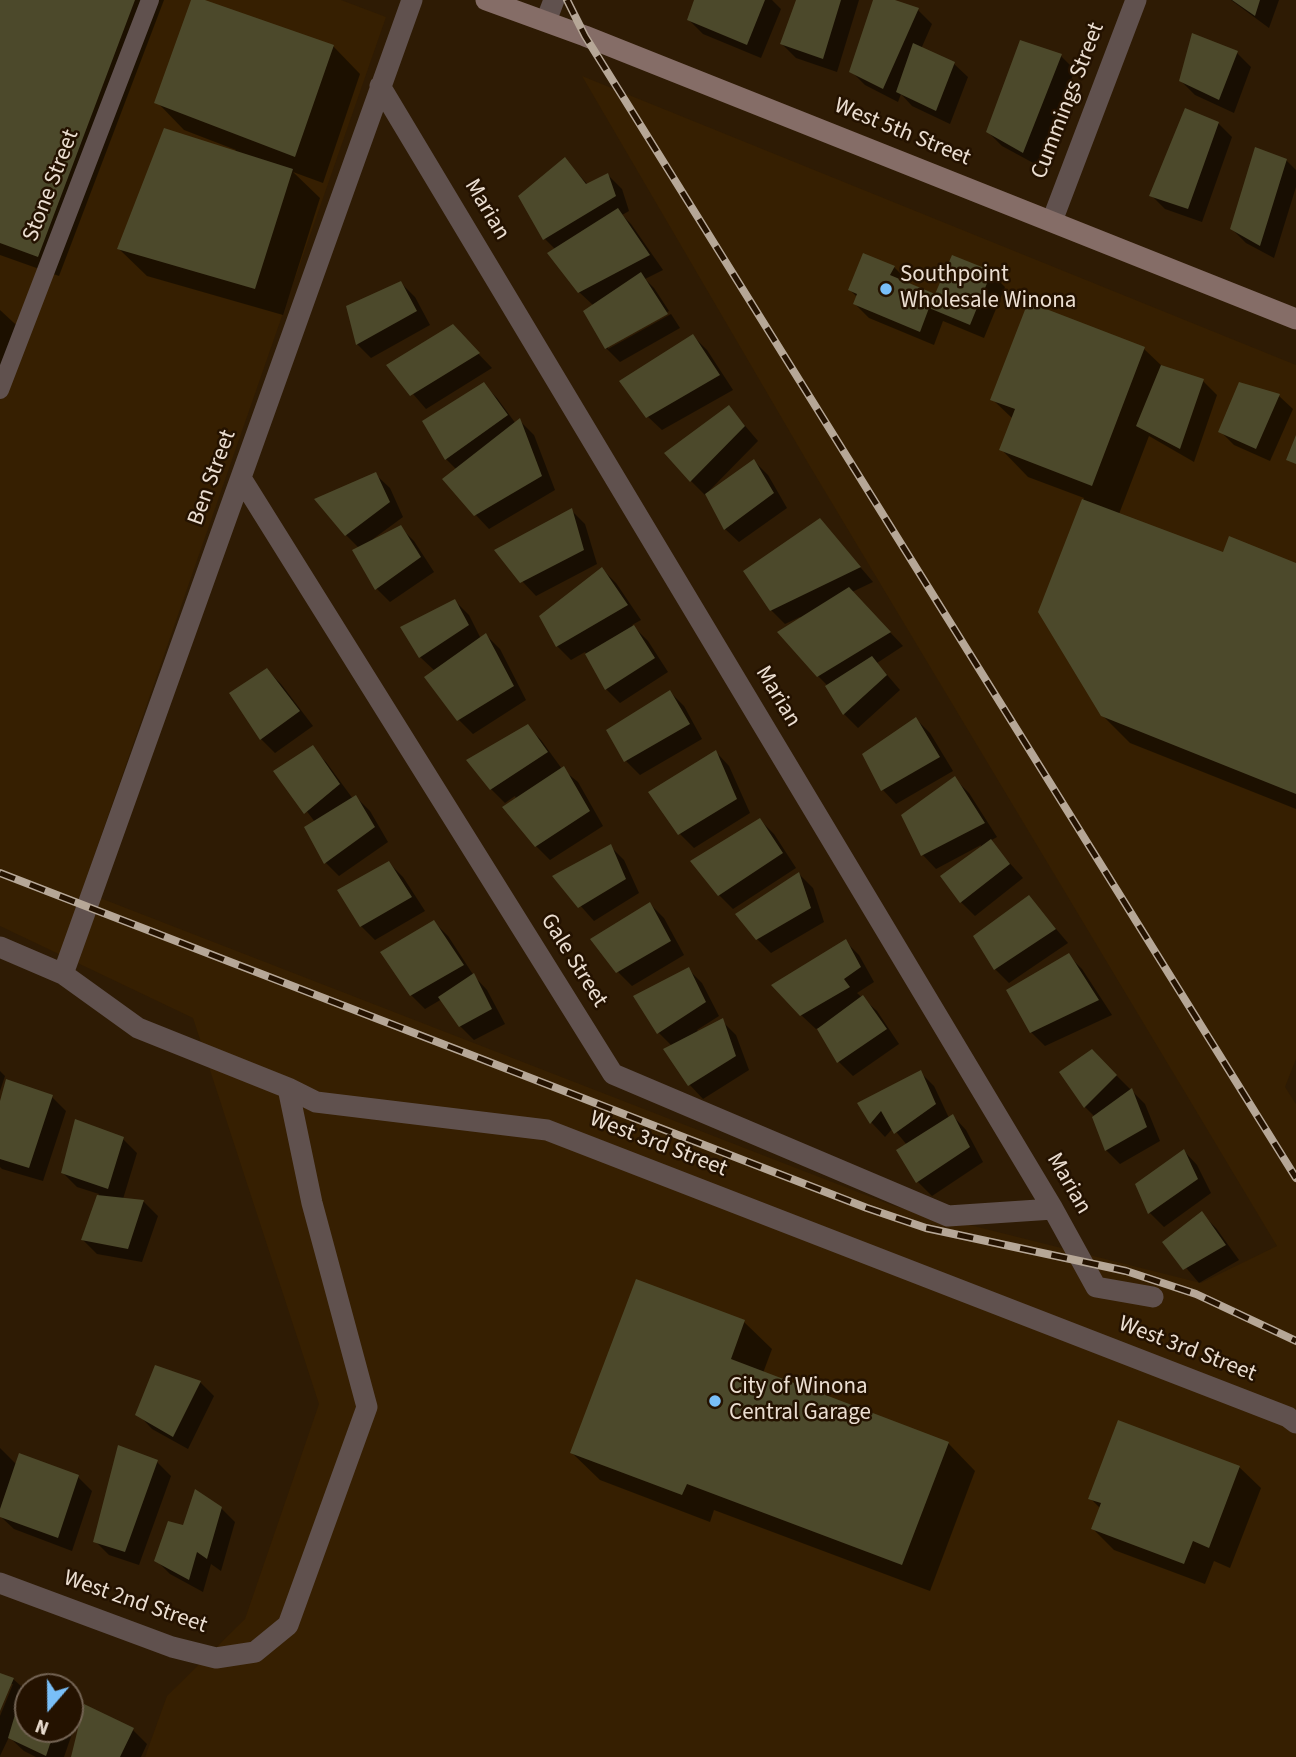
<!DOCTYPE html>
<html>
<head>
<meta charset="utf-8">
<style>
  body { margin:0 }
  #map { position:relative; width:1296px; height:1757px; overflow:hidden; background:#2e1b04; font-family:"Source Sans 3",sans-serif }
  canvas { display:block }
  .north { position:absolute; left:14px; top:1673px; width:70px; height:70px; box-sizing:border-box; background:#241200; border:2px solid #746454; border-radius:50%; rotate:200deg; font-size:19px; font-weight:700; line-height:28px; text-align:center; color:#ebded1 }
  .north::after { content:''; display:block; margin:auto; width:24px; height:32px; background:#79bff8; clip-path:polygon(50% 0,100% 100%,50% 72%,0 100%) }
</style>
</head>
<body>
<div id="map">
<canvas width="1296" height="1757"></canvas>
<div class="north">N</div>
</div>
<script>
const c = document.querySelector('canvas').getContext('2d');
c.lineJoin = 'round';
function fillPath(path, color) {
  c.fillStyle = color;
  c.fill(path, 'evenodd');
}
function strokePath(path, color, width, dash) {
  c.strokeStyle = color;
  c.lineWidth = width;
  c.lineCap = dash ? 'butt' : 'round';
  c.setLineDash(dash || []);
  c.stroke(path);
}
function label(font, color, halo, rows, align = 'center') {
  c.font = font + ' "Source Sans 3",sans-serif';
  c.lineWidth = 5;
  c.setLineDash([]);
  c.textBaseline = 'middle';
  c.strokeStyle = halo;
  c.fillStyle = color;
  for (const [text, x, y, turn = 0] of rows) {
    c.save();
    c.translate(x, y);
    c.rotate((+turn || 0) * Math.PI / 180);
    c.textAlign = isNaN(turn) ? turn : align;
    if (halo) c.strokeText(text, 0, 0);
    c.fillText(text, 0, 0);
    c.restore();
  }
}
fillPath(new Path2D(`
  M0 0H341L386 17 82 891 894 1206 1201 1283 1277 1246 808 463 582 76 1296 365V1059L1285 1087 1296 1104V1757H145L167 1696 245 1619 319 1404 193 1018 0 926Z`), '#361f01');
fillPath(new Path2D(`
  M0 0H164L59 276 0 255Z
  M193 0H199L333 46 360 74 323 183 293 172 320 198 283 315 147 276 119 249 236 150 184 130 157 102Z
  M696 0H772L781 9 761 58 703 34 689 20Z
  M797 0H859L837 72 796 58 782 44Z
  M875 0H889L918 10 932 24 921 49 953 63 968 77 950 124 912 106 901 94 898 102 865 85 851 71Z
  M1231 0H1279L1269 28Z
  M1237 53 1251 67 1234 113 1195 95 1181 81Z
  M1061 56 1075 70 1037 165 1002 146 988 132Z
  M1218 123 1232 137 1202 222 1165 209 1151 195Z
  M565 159 588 185 608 175 622 189 629 211 622 215 631 224 663 270 645 279 654 288 669 311 608 345V349L671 314 680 328 620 362 606 348 594 306 579 292 556 250 545 239Z
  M1286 160 1296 170V187L1274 258 1246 243 1232 229Z
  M894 267 908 281 906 284 936 296 991 273 1005 287 984 338 943 321 934 345 869 318 855 304 858 298 850 290Z
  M401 283 415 297 430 325 371 358 357 344Z
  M0 310 26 334 0 377Z
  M693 336 707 350 733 390 662 430 647 416Z
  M466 341 492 368 426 409 389 366Z
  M1144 349 1163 367 1203 381 1217 395 1194 462 1149 436 1119 514 1224 554 1296 565V809L1130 743 1102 715 1040 612 1084 498 1028 477 1001 449 1013 419 992 399Z
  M483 384 497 398 516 424 520 421 534 435 555 490 489 529 475 514 457 470 446 459Z
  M1279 396 1293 409 1270 461 1234 445 1220 431Z
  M729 407 758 441 709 491 710 493 754 461 768 475 787 508 739 542 725 529 707 493 705 495 691 481Z
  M375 474 390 488 403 517 373 539 375 540 400 527 414 541 434 572 390 602 376 588 359 548 346 535Z
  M571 510 585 524 597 564 536 596 522 581Z
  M820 520 873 582 852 592 903 646 877 663 900 690 858 728 844 714 828 686 818 676 800 617 785 624 771 610Z
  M602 569 616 583 641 620 632 625 648 641 668 672 620 703 606 689 585 652 571 660 557 646Z
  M455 601 469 615 481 639 486 635 500 649 526 700 473 734 459 720 427 677 435 671 420 657Z
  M267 670 281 684 313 726 275 753 261 739 231 694Z
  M670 692 684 706 702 739 640 775 626 761Z
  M916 719 930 733 953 771 896 804 883 790Z
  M527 726 541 740 562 769 578 782 603 826 550 860 536 846 515 796 505 803 491 789Z
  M312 748 326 762 353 799 356 797 370 811 388 842 339 876 325 862 315 822 276 771Z
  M716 752 729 766 750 813 694 848 680 834Z
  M955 779 969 793 997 837 990 841 1023 878 975 916 961 902 981 845 936 869 922 854Z
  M760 820 774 834 796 868 733 909 719 895Z
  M610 846 624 860 639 893 594 921 555 877Z
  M389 863 403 877 425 911 375 940 361 926Z
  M799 874 813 888 824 922 771 953 757 939Z
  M1029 897 1068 943 1009 983 995 969Z
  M650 904 664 918 684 955 632 986 618 972Z
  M434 922 448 936 474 976 487 990 505 1024 474 1040 460 1026 442 999 425 1009 411 995Z
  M845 941 859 955 874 982 857 993 877 1011 899 1044 853 1076 839 1062 818 1028 816 1029 801 1015Z
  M1068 955 1082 969 1112 1015 1045 1046 1031 1032Z
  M688 969 702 983 719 1016 697 1030 699 1033 722 1021 736 1035 749 1070 703 1099 689 1084 672 1046 659 1033 635 997Z
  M1092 1051 1145 1104 1160 1141 1120 1164 1106 1150 1095 1117 1085 1107 1062 1072Z
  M0 1071 5 1076 0 1091Z
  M920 1072 934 1086 949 1118 953 1116 966 1130 983 1162 932 1196 918 1182 898 1150 907 1145 893 1128 885 1137 872 1123 860 1103Z
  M52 1097 66 1111 43 1181 2 1169 0 1167V1108Z
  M123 1139 137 1153 123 1199 144 1202 158 1216 142 1262 97 1254 83 1240 99 1194 77 1187 63 1173Z
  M1184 1151 1197 1165 1211 1193 1164 1227 1150 1213 1137 1184Z
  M1202 1214 1216 1228 1239 1260 1199 1283 1164 1242Z
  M744 1322 772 1349 763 1373 948 1443 975 1471 930 1591 714 1510 710 1522 600 1480 572 1453Z
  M156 1367 200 1382 214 1396 188 1449 152 1429 138 1414Z
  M0 1448 17 1465 78 1477 92 1491 72 1551 14 1529 0 1516Z
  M157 1462 171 1476 139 1565 109 1555 95 1541Z
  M1239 1467 1261 1488 1230 1568 1214 1561 1205 1584 1114 1550 1093 1529 1101 1509 1090 1498Z
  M221 1508 235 1522 221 1571 211 1564 203 1592 170 1574 156 1560 184 1527Z
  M0 1674 13 1679 28 1692V1729H70V1716L76 1722 64 1757H36L24 1751 9 1737 0 1756V1716L13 1684H9L0 1707Z
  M133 1730 147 1744 141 1757H73Z`), '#0007');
fillPath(new Path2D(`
  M0 0H135L38 257 0 243Z
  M191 0H205L334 45 295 157 154 103Z
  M694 0H765L747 45 687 20Z
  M796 0H841L823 59 780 44Z
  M873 0H895L919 8 883 89 849 72Z
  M1232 0H1260L1255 16Z
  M1192 33 1238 51 1219 100 1179 81Z
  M1020 40 1062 54 1023 153 986 132Z
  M913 43 955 62 936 111 896 92Z
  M1185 108 1219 122 1188 209 1149 196Z
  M164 128 293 169 255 289 117 249Z
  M1255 147 1287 159 1260 246 1230 229Z
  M565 157 586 184 608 173 616 196 543 240 518 196Z
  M618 208 650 255 578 293 547 253Z
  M863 253 895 266 890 275 935 294 952 255 992 271 970 325 929 308 920 332 853 304 857 294 848 290Z
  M641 272 668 314 605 349 583 311Z
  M401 281 417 311 356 345 346 306Z
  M1028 302 1145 347 1092 486 999 450 1015 409 990 400Z
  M453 324 480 353 410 396 386 365Z
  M693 334 720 375 646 418 619 381Z
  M1161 365 1204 379 1180 449 1136 426Z
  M484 382 508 415 445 460 422 421Z
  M1239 382 1280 394 1256 449 1218 432Z
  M729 405 745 426 690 482 664 453Z
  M520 418 542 476 474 516 442 479Z
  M1296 435V464L1286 460Z
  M754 459 774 493 724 530 705 494Z
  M376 472 390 502 345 536 314 499Z
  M1082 499 1223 552 1229 536 1296 563V794L1101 716 1038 612Z
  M572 508 584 550 520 583 494 550Z
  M820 518 861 567 770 611 743 571Z
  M401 525 421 557 375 590 352 550Z
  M602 567 628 605 556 647 539 616Z
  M849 587 891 632 817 677 777 632Z
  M455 599 469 625 419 658 400 627Z
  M634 625 655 658 605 690 585 654Z
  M486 633 514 686 457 721 424 677Z
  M872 656 887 675 843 715 825 686Z
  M267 668 300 711 260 740 229 693Z
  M670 690 690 724 624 762 606 730Z
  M916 717 940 757 881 791 862 754Z
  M528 724 548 752 490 790 466 760Z
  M313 745 340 784 304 814 273 771Z
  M716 750 737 799 678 835 648 792Z
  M564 766 590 811 535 847 502 807Z
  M955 776 985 823 921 856 901 815Z
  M356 795 375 827 324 864 304 827Z
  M760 818 783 853 718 896 690 861Z
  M991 839 1010 864 960 903 940 876Z
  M611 844 626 879 578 908 552 876Z
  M389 861 412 897 360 927 337 890Z
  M799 872 811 908 756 940 735 914Z
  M1029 895 1056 929 994 970 973 936Z
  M650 902 671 941 616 973 590 939Z
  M434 920 464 965 410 996 380 952Z
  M846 939 861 967 844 979 850 987 800 1016 771 985Z
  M1069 953 1099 1000 1030 1033 1006 990Z
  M689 967 706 1002 657 1034 633 996Z
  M474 973 492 1009 459 1027 438 997Z
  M863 995 887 1029 837 1063 817 1029Z
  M723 1018 736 1056 688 1086 663 1049Z
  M1092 1049 1117 1075 1084 1108 1059 1072Z
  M921 1070 936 1104 894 1134 881 1111 870 1124 857 1103Z
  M6 1079 53 1095 29 1168 0 1159V1101Z
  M1132 1088 1147 1127 1105 1151 1092 1117Z
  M953 1114 970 1147 916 1183 896 1150Z
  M75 1119 124 1137 108 1189 61 1173Z
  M1184 1149 1198 1179 1148 1214 1135 1184Z
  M97 1195 144 1200 128 1249 81 1240Z
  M1202 1211 1226 1245 1183 1270 1162 1242Z
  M636 1279 745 1320 731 1359 949 1442 902 1565 687 1484 682 1495 570 1453Z
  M155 1365 201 1381 173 1437 135 1415Z
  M1118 1420 1240 1466 1209 1548 1193 1541 1184 1564 1091 1529 1101 1503 1088 1499Z
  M118 1445 158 1460 125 1552 93 1542Z
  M19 1453 79 1475 58 1538 0 1517V1509Z
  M195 1489 222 1507 207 1559 197 1552 189 1580 154 1561 168 1521 183 1525Z
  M0 1673 14 1678 0 1711Z
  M23 1688 28 1690V1729H55L46 1756 8 1738Z
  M84 1704 134 1728 120 1757H71Z`), '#4c492b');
strokePath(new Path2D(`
  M0 390 150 0`), '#60514e', 18);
strokePath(new Path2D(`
  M546 21 554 0
  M380 86 1053 1209 1096 1287 1153 1297
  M1052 221 1136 0
  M241 478 613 1074 948 1216 1053 1209
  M0 947 63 974 138 1028 288 1088 316 1102 547 1130 1288 1417 1296 1423
  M63 974 412 0
  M0 1583 172 1647 216 1658 255 1652 288 1625 367 1407 312 1203 288 1088`), '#60514e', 21);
strokePath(new Path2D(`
  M486 0 585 36 1296 319`), '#856d67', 21);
const rail = new Path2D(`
  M567 0 585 36 1296 1178
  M0 873 867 1208 926 1228 1126 1271 1196 1294 1296 1341`);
strokePath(rail, '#b6a797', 8);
strokePath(rail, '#241200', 5, [16]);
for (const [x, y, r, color] of [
  [886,289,7,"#79bff8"],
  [715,1401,7,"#79bff8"]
]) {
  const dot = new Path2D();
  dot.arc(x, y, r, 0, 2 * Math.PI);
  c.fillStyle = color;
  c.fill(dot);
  strokePath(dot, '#241200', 2.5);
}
label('23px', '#ebded1', '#241200', [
  ["Cummings Street",1069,101,-69],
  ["West 5th Street",902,133,22],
  ["Stone Street",52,186,-69],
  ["Marian",486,210,59],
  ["Ben Street",213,478,-70],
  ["Marian",777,697,59],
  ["Gale Street",573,961,58],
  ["West 3rd Street",658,1145,21],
  ["Marian",1068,1184,60],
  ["West 3rd Street",1187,1350,21],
  ["West 2nd Street",135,1603,19]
]);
label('23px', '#ebded1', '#241200', [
  ["Southpoint",900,276],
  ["Wholesale Winona",900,302],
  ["City of Winona",729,1388],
  ["Central Garage",729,1414]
], 'left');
</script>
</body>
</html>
